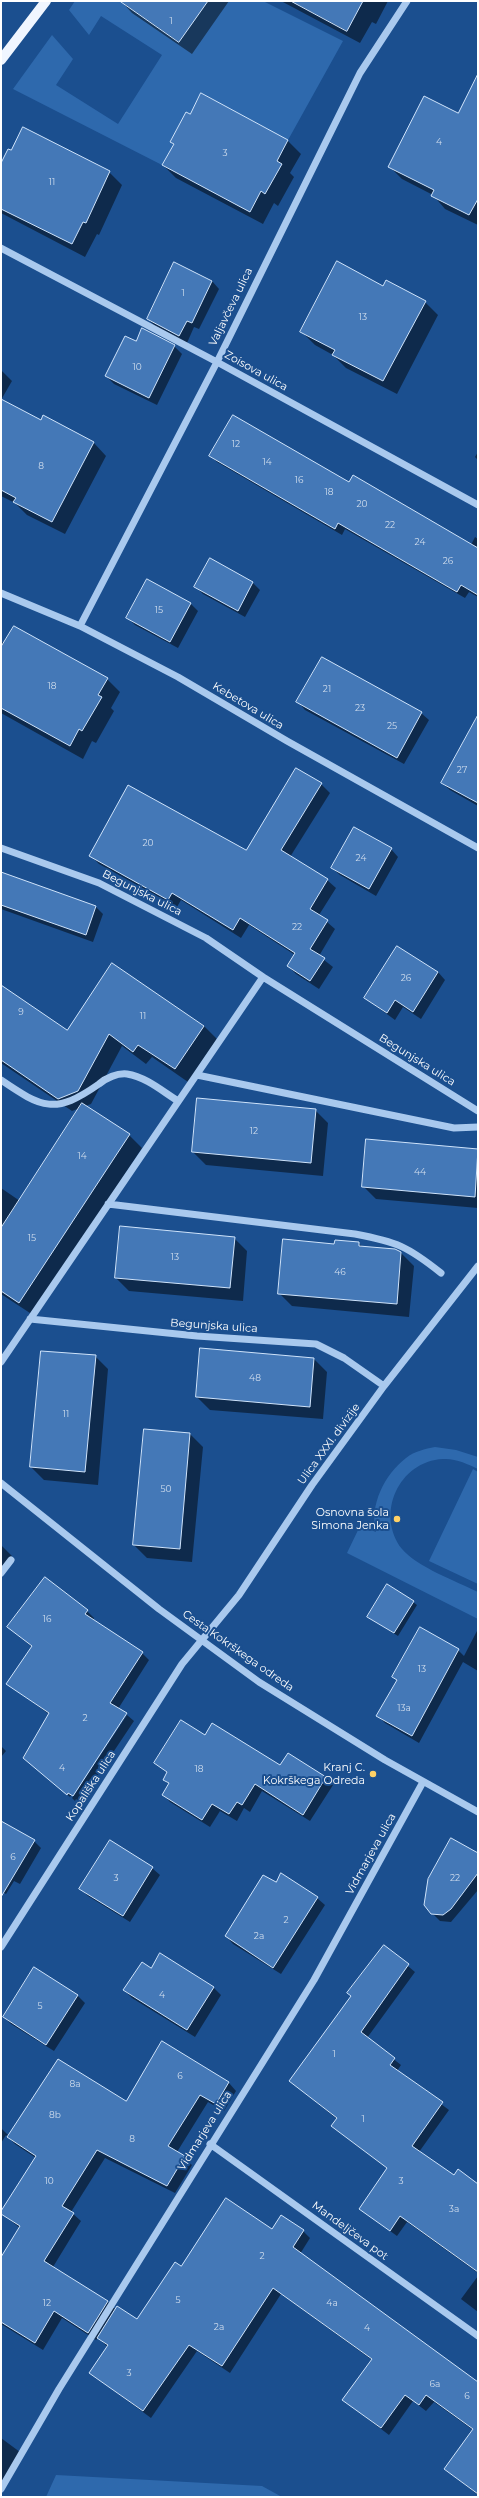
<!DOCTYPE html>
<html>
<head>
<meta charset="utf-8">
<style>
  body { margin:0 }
  #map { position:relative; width:479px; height:2498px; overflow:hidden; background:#1b4f8f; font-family:Montserrat,sans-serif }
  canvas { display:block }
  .frame { position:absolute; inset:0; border:2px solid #fff; pointer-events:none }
</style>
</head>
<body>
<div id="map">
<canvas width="479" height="2498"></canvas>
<div class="frame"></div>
</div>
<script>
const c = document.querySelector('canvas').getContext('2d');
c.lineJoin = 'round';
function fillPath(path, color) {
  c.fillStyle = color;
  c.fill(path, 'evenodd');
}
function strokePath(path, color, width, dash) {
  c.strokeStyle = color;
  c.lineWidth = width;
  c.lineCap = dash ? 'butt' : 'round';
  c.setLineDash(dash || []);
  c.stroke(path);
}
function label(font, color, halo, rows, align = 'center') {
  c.font = font + ' Montserrat,sans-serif';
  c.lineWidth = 4;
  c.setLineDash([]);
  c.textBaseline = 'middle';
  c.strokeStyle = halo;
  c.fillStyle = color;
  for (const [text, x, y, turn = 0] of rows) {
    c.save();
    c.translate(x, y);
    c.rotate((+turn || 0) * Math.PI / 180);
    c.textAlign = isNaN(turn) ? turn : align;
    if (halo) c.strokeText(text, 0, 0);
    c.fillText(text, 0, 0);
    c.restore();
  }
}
fillPath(new Path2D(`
  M75 1H120L179 42 207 1H263L343 41 288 140 201 93 190 114 186 112 170 142 174 144 162 165 13 89 52 35 73 59 56 85 118 124 162 55 101 16 89 35 69 10Z
  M435 1447 456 1450 478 1457V1469C468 1464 455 1458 443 1459 399 1461 375 1514 402 1549 417 1567 456 1581 478 1592V1619L347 1553 360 1526 376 1532C369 1505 385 1474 406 1458 415 1451 425 1449 435 1447Z
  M473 1469 478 1472V1584L429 1561Z
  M56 2475 262 2486 282 2497H46Z`), '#2e69ad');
fillPath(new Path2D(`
  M121 1H229L192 54 132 13Z
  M281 1H388L376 24 372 22 360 43Z
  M201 95 288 141 301 154 290 173 294 177 278 206 274 203 263 224 176 178 163 165 174 145 171 142 190 115Z
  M458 115 478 119V225L445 209 433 195 402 179 389 166Z
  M1 165 109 172 122 185 99 235 97 234 85 257 1 213Z
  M212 281 219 289 199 329 194 327 187 343 155 326 148 319Z
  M425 302 438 315 397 394 346 368 333 355 315 345 302 332Z
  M137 342 174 346 182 354 157 405 114 384 106 376Z
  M1 370 12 381 1 400Z
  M1 416 41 421 44 416 94 443 106 456 65 534 27 515 15 503 1 496Z
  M478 452V460L475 457Z
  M210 455 349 483 471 545 475 537 478 539V597L469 592 465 598 345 529 342 535 217 462Z
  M148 580 191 604 198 611 178 648 135 625 128 618Z
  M253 583 260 590 245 617 203 594 196 587Z
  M1 642 107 679 120 692 111 708 114 711 96 743 92 741 83 759 1 713Z
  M298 702 421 713 429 720 404 764 305 710Z
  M478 744V806L450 790 442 783Z
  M297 769 321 784 330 793 290 857 327 880 336 888 319 915 335 929 319 956 333 967 319 989 296 974 288 966 295 955 249 925 241 938 181 900 177 907 99 864 91 856 246 852Z
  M391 849 398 857 376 896 340 875 332 868Z
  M1 874 96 907 103 914 93 942 1 909Z
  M112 964 204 1026 217 1039 188 1082 152 1057 146 1064 122 1046 91 1104 85 1106 129 1135 142 1148 33 1315 1 1294V1188L20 1201 80 1108 72 1111 1 1063V986L68 1031Z
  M438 972 445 980 421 1019 403 1007 395 1020 365 998Z
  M315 1110 328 1123 323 1176 206 1165 193 1152Z
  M367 1140 478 1150V1208L376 1199 363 1186Z
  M234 1238 247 1251 243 1301 129 1291 116 1278Z
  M358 1243 363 1247 401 1253 414 1266 409 1317 292 1306 279 1293 335 1245Z
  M95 1356 108 1369 98 1485 44 1480 31 1467Z
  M314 1359 327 1372 323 1419 210 1410 197 1397Z
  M190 1434 203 1447 192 1562 147 1558 134 1545Z
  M1 1545 12 1556 1 1570Z
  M413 1602 417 1605 398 1636 368 1617Z
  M87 1611 94 1618 93 1620 142 1653 149 1660 118 1709 127 1714 70 1797 23 1757 50 1715 8 1684 32 1647 8 1627Z
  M478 1629V1671L463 1662 419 1743 385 1723 377 1715 397 1680 393 1677 458 1650 464 1656Z
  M127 1715 134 1721 80 1802 76 1799 75 1801 72 1798Z
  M205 1736 280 1767 288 1754 326 1778 333 1785 310 1821 262 1791 250 1812 244 1808 237 1821 220 1811 210 1827 170 1802 163 1794 169 1784 164 1779 168 1773 155 1763Z
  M1 1746 6 1751 1 1757Z
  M1 1822 34 1841 41 1848 20 1884 14 1881 6 1894 1 1891Z
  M478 1855V1890L451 1922 440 1921 432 1913Z
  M152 1868 160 1875 130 1922 88 1896 81 1889Z
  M317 1898 325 1905 281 1974 233 1944 226 1936Z
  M384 1946 415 1972 367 2038 401 2065 397 2071 449 2110 419 2152 454 2177 478 2185V2273L407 2222 397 2236 360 2209 388 2169 339 2132 332 2126 337 2119 290 2081 352 1997Z
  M161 1955 214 1988 221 1995 195 2037 132 1998 124 1990 152 1969Z
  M35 1969 78 1996 85 2003 54 2051 11 2024 4 2017Z
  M162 2043 229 2083 236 2091 224 2111 208 2102 177 2152 192 2165 175 2193 105 2158 71 2212 81 2221 53 2267 108 2302 116 2310 138 2320 182 2267 273 2230 303 2231 310 2238 300 2254 478 2384V2495L445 2469 473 2430 434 2402 426 2411 413 2401 389 2435 343 2400 372 2360 281 2294 230 2373 197 2351 151 2418 90 2373 108 2347 98 2338 96 2340 62 2318 43 2350 1 2324V2259L20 2228 1 2213 36 2158 15 2144 6 2135 1 2143V2128L8 2135 126 2103Z
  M478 2276V2312L461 2299Z
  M1 2438 24 2455 1 2492Z`), '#0007');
const building = new Path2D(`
  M120 1H208L179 42Z
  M291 1H363L347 31Z
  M478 74V199L469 215 431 196 434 190 388 167 424 96 458 113Z
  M201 93 288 140 277 161 282 164 265 194 261 191 250 212 162 165 174 144 170 142 186 112 190 114Z
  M23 127 110 171 86 223 83 222 72 244 1 209V163L8 149 11 150Z
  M337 261 383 286 386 280 426 301 383 381 332 355 335 350 300 332Z
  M174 262 212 281 192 323 187 321 179 336 147 319Z
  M142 328 175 345 149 398 105 376 125 336 136 341Z
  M1 399 41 420 43 415 94 442 52 522 13 502 16 498 1 490Z
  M233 415 349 482 353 475 478 548V595L461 585 457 592 338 523 335 529 209 456Z
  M210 558 253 582 238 611 194 587Z
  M147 579 191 603 170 642 126 618Z
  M14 626 108 678 98 695 102 697 82 731 79 729 70 746 1 708V647Z
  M322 657 422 712 397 758 296 702Z
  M478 715V803L441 783Z
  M296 768 322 783 281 850 328 879 310 909 328 920 310 949 325 958 310 981 287 966 295 953 240 918 233 930 172 893 168 900 89 856 128 785 246 850Z
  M354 827 392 848 369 889 331 868Z
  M1 872 96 906 86 935 1 905Z
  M397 946 438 972 413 1012 395 1000 387 1013 364 998Z
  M112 963 204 1026 175 1069 138 1045 133 1052 109 1034 78 1091 58 1099 1 1060V985L67 1030Z
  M197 1098 316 1109 311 1163 192 1152Z
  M82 1103 130 1134 19 1303 1 1291V1228Z
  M366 1139 478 1149 475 1197 362 1187Z
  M120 1226 235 1237 230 1288 115 1278Z
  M283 1239 334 1244 335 1240 359 1242V1246L395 1249 401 1252 397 1304 278 1294Z
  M200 1348 314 1358 310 1407 196 1397Z
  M41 1351 96 1355 85 1472 30 1467Z
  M144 1429 190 1433 180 1549 133 1545Z
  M45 1577 88 1610 85 1614 143 1652 110 1703 127 1713 73 1796 68 1793 67 1795 23 1758 49 1713 6 1684 32 1646 7 1627Z
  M387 1584 414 1601 394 1633 367 1617Z
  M420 1627 459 1649 412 1736 376 1716 397 1680 392 1677Z
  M181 1720 205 1735 212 1723 280 1765 288 1753 326 1777 303 1815 255 1784 242 1805 237 1802 229 1814 212 1804 202 1820 162 1795 169 1783 163 1780 167 1772 154 1763Z
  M1 1821 35 1840 1 1897Z
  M451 1838 478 1853V1873L451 1909 443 1915 431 1914 424 1905 428 1879Z
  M110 1840 153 1867 123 1916 79 1889Z
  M281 1873 318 1897 273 1968 225 1936 263 1875 276 1882Z
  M384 1945 409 1964 361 2032 395 2058 390 2065 443 2102 412 2146 454 2175 458 2169 478 2184V2272L400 2216 390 2231 359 2209 387 2168 331 2126 337 2118 289 2081 351 1996 347 1993Z
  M160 1953 214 1987 187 2030 123 1990 142 1962 151 1968Z
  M34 1967 78 1995 46 2045 3 2017Z
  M162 2041 229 2082 216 2104 200 2095 168 2146 185 2156 167 2186 97 2150 62 2206 74 2213 44 2261 108 2301 88 2333 54 2311 35 2343 1 2322V2257L20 2226 1 2214V2211L36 2156 7 2137 58 2059 126 2101Z
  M226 2198 272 2229 281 2215 304 2230 293 2247 478 2382V2494L444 2469 473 2429 426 2395 419 2405 405 2395 381 2428 342 2400 372 2359 273 2288 222 2366 189 2345 143 2411 89 2373 108 2345 97 2338 117 2306 137 2319 175 2262 181 2266Z`);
fillPath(building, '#4478b7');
strokePath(building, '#cfe3fa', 1);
strokePath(new Path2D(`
  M1 248 217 362 478 505
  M1 593 80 626 178 677 287 741 478 848
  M80 626 217 362 360 73 407 1
  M1 848 99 883 206 938 263 977 1 1362
  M263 977 478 1111
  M197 1075 454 1128 478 1127
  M1 1080C42 1108 55 1115 99 1084 106 1078 117 1073 127 1074 146 1077 162 1091 178 1101
  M108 1204 355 1234C397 1242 407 1246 441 1273
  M30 1319 197 1336 316 1344 344 1358 384 1386
  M1 1483 159 1609 259 1682 385 1760 478 1812
  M1 1573 11 1560
  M1 1947 182 1664 239 1595 312 1485 384 1386 478 1266
  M210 2144 478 2336
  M1 2489 59 2389 314 1980 423 1782`), '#a9c9ee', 7);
strokePath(new Path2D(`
  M1 60 46 1`), '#f0f6ff', 10);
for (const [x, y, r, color] of [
  [397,1519,4,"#ffd166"],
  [373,1774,4,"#ffd166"]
]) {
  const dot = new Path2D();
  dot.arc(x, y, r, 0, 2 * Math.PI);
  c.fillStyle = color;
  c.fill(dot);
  strokePath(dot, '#1b4f8f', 1.5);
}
label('9px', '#d0dded', null, [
  ["1",171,21],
  ["4",439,142],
  ["3",225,153],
  ["11",52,182],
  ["1",183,293],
  ["13",363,317],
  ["10",137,367],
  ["12",236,444],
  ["14",267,462],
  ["8",41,466],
  ["16",299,480],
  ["18",329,492],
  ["20",362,504],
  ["22",390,525],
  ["24",420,542],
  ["26",448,561],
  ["15",159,610],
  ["18",52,686],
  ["21",327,689],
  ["23",360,708],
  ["25",392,726],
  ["27",462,770],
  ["20",148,843],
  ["24",361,858],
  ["22",297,927],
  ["26",406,978],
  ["9",21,1012],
  ["11",143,1016],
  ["12",254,1131],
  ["14",82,1156],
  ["44",420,1172],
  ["15",32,1238],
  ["13",175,1257],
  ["46",340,1272],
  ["48",255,1378],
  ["11",66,1414],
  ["50",166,1489],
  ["16",47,1619],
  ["13",422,1669],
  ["13a",404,1708],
  ["2",85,1718],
  ["4",62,1768],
  ["18",199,1769],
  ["6",13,1857],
  ["3",116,1878],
  ["22",455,1878],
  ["2",286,1920],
  ["2a",259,1936],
  ["4",162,1995],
  ["5",40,2006],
  ["1",334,2054],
  ["6",180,2076],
  ["8a",75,2084],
  ["8b",55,2115],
  ["1",363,2119],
  ["8",132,2139],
  ["10",49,2181],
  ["3",401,2181],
  ["3a",454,2209],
  ["2",262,2256],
  ["5",178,2300],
  ["12",47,2303],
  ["4a",332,2303],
  ["2a",219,2327],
  ["4",367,2328],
  ["3",129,2373],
  ["6a",435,2384],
  ["6",467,2396]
]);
label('11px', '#fff', '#1b4f8f', [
  ["Valjavčeva ulica",231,307,-64],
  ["Zoisova ulica",256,371,29],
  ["Kebetova ulica",248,706,31],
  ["Begunjska ulica",142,893,27],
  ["Begunjska ulica",417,1060,32],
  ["Begunjska ulica",214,1326,4],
  ["Ulica XXXI. divizije",329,1444,-54],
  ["Cesta Kokrškega odreda",238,1651,35],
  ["Kopališka ulica",91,1786,-57],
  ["Vidmarjeva ulica",371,1854,-61],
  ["Vidmarjeva ulica",205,2131,-58],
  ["Mandeljčeva pot",350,2231,36]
]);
label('11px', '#fff', '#1b4f8f', [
  ["Osnovna šola",389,1513],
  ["Simona Jenka",389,1526],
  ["Kranj C.",365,1768],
  ["Kokrškega Odreda",365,1781]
], 'right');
</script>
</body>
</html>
